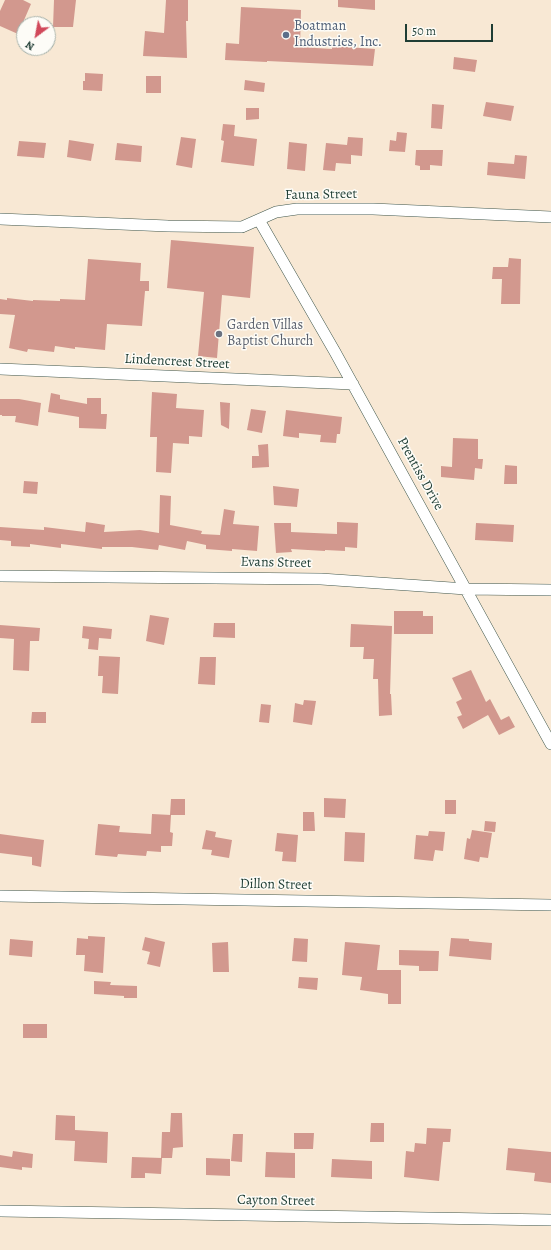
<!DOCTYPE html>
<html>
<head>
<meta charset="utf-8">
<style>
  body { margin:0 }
  #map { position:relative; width:551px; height:1250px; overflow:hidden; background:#f8e8d4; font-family:Alegreya,serif }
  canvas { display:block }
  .north { position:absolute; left:16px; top:16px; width:40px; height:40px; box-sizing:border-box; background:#fdfcf7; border:1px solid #a4b0a9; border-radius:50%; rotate:212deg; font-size:11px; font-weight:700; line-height:16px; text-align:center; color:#1f3d34 }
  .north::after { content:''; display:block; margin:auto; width:14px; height:18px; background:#d1495b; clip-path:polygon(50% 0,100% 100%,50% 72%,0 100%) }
  .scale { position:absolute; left:405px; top:24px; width:88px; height:18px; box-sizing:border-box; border:2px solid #1f3d34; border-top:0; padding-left:5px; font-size:12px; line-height:14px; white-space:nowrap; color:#1f3d34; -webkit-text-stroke:3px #fdfcf7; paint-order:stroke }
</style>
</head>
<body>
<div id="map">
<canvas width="551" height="1250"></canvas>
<div class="north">N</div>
<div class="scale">50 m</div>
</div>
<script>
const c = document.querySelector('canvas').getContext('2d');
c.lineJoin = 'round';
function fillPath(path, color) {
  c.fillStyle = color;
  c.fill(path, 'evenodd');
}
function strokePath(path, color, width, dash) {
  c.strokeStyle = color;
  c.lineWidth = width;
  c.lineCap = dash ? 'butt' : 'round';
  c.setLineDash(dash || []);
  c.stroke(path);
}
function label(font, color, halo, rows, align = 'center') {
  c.font = font + ' Alegreya,serif';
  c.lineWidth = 3;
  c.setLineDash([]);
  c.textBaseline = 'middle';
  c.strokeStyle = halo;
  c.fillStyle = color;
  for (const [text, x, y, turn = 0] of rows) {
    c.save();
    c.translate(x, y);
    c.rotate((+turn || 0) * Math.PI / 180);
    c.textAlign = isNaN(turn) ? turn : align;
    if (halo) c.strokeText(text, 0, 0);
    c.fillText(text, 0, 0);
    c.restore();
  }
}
fillPath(new Path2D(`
  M5 0H23L31 4 18 34 0 26V11Z
  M54 0H76L73 27H53Z
  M166 0H188V21H186L187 58 143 56 145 31 164 33Z
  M338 0H375V10L338 7Z
  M241 7 301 10 300 47 332 49V46L375 49 373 66 267 61V62L225 60 226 43 239 44Z
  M454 57 477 60 475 72 453 69Z
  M85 73 103 74 102 91 83 90V81H85Z
  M146 76H161V93H146Z
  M245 80 265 83 264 92 244 90Z
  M486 102 514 106 511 121 483 116Z
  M432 104 444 105 442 129 431 128Z
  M246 108H259V119L246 120Z
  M223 124 235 125 234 136 257 139 254 166 221 162 224 141 221 140Z
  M397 132 407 133 405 152 389 151 390 140 396 141Z
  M181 137 196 139 192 168 176 165Z
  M348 137 363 138 362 156 351 155V164L336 163 335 171 323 170 326 143 347 145Z
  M69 140 94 144 91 161 67 157Z
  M19 141 46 143 44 158 17 156Z
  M289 142 307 144 305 171 287 169Z
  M117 143 142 146 141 162 115 160Z
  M416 150H443L442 166 430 165V170H420V166L415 165Z
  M515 155 527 156 525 179 487 175 488 162 514 164Z
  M171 240 254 247 250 298 222 295 217 358 198 356 204 292 167 288Z
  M509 258 521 259 520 304H501L502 279H492L493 267H508Z
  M88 259 141 263 140 281H149V291H145L142 326 107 324 105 350 75 347V349L55 346 54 352 28 349 27 352 9 348 15 315 0 314V299L7 300V298L33 301V300L60 301V299L85 300Z
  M152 392 177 394 176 408 204 410 202 437 189 436V444L173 443 171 473 156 472 157 437H150Z
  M51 393 60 395V399L87 404V398H101V414H107L106 429 79 428V417L48 412Z
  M0 399H19L41 403 38 426 15 422 16 416H2V415H0Z
  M220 402 230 403 229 429 221 425Z
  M251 409 266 411 262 433 247 430Z
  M286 410 342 417 340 434H337L336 443 320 442 321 435 299 433V438L283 436Z
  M453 438 478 439V459H483L482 469 475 468 474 480 441 477V466L452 467Z
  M268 444 269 467 252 468V456H259L258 445Z
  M505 465 517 466V484H504Z
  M24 481 38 482 37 494 23 493Z
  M273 486 299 489 297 507 274 505Z
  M160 495 171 496 170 525 202 531 201 534 220 535 224 509 235 511 233 524 259 526 257 551 232 549V551L206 549V545L187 541 185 550 159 545 158 550 132 547H102V549L61 544V548L30 544V547L11 546V541L0 540V527L44 530V527L85 532 86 522 105 525 104 532 140 530 159 533Z
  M337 522 358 523 357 548 345 547V551L325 550V551L291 549 292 552 276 553 274 523H291V532L337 534Z
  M476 523 514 525 513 542 475 540Z
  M394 611H423V616H433V634H394Z
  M150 615 169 618 164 645 146 641Z
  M214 623H235V638L213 637Z
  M351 624 392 626 390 694H391L392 715 379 716 378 679H373L374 659H363L364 647H350Z
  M0 625 40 628 39 641H30L29 671 13 670 14 639 0 638Z
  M83 626 112 629 111 639 99 638 98 650 88 649 89 639 82 638Z
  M99 656 120 657 118 694 102 693 103 676H98Z
  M200 657H216L215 685 198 684Z
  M471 670 486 702 490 699 501 720 509 716 515 727 499 735 488 715 463 729 457 717 462 715 456 702 462 699 452 678Z
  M304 700 316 701 312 725 293 722 295 703 303 705Z
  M261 704 271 705 269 723 259 722Z
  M32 712H46V723H31Z
  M324 798 346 799 345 818 324 817Z
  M171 799H185V815H170Z
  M445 800H456V814H445Z
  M303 812H314L315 831H303Z
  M152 814 171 815 170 832 173 833 172 846H161V852L147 851 146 856 118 854 117 857 95 855 98 824 120 826 119 832 151 834Z
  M485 821 496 822 495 832 484 831Z
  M206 830 216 832 215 837 232 840 229 858 211 855 212 850 202 849Z
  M472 830 492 833 488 858 480 857 479 862 464 859 467 838 470 839Z
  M429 831 445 832 443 851 435 850 433 861 414 859 416 835 428 836Z
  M345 832 365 833 364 862 344 861Z
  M277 833 298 835 296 862 282 861 283 852 275 851Z
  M0 834 44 840 41 867 32 865V857L0 853Z
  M88 936 105 937 103 973 84 971 85 955H76L77 938 88 939Z
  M145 937 165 942 160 967 147 964 150 952 142 950Z
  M294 938 308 939 307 962 292 961Z
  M451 938 469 939V941L492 943 491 960 449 956Z
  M10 939 33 941 32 957 9 955Z
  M228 942 229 972H213L212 943Z
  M345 942 380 945 377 970H401V1004H388V994L360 990 362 977 342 975Z
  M399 950 439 951 438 971H419V966L399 965Z
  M299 977 318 978 317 990 298 988Z
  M94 981 111 982 110 985 137 986V998H124V996L94 994Z
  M23 1024H47V1038H23Z
  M171 1113H182L183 1147 173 1148 172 1158H161L162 1132H170Z
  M56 1115 75 1116V1130L108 1132 107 1163 74 1161 75 1141 55 1140Z
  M371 1123H384V1142H370Z
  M427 1128 451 1129 450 1142H443L439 1181 404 1177 406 1151 414 1152 415 1143 426 1144Z
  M294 1133H314L313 1149H294Z
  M233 1134H243L242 1162 231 1161Z
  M508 1148 551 1152V1183L534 1181 535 1173 506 1170Z
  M13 1151 33 1154 32 1168 22 1167V1170L0 1167V1155L12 1157Z
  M266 1152 295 1153V1178L265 1177Z
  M132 1157 162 1158 161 1174 145 1173V1178H131Z
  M206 1158 230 1159V1176L206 1175Z
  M332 1159 372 1161V1179L331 1177Z`), '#d2988e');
const minor = new Path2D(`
  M0 219 168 226 242 227 276 212 297 209H373L551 217
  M259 220 335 352 551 744
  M0 369 353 384
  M0 576 321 579 466 589 551 590
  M0 896 551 905
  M0 1211 551 1220`);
strokePath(minor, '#40574c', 12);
strokePath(minor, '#fff', 11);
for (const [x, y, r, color] of [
  [286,35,4,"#5c6f8a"],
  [219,334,4,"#6b7280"]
]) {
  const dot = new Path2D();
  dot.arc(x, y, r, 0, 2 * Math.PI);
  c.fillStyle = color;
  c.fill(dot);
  strokePath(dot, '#fdfcf7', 1.5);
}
label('14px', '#4e5e75', '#fdfcf7', [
  ["Boatman",294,27],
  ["Industries, Inc.",294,43]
], 'left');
label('14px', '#1f3d34', '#fdfcf7', [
  ["Fauna Street",321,195,-1],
  ["Lindencrest Street",177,362,3],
  ["Prentiss Drive",420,474,61],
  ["Evans Street",276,563,1],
  ["Dillon Street",276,885,1],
  ["Cayton Street",276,1201,1]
]);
label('14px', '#5b616d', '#fdfcf7', [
  ["Garden Villas",227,326],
  ["Baptist Church",227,342]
], 'left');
</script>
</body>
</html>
